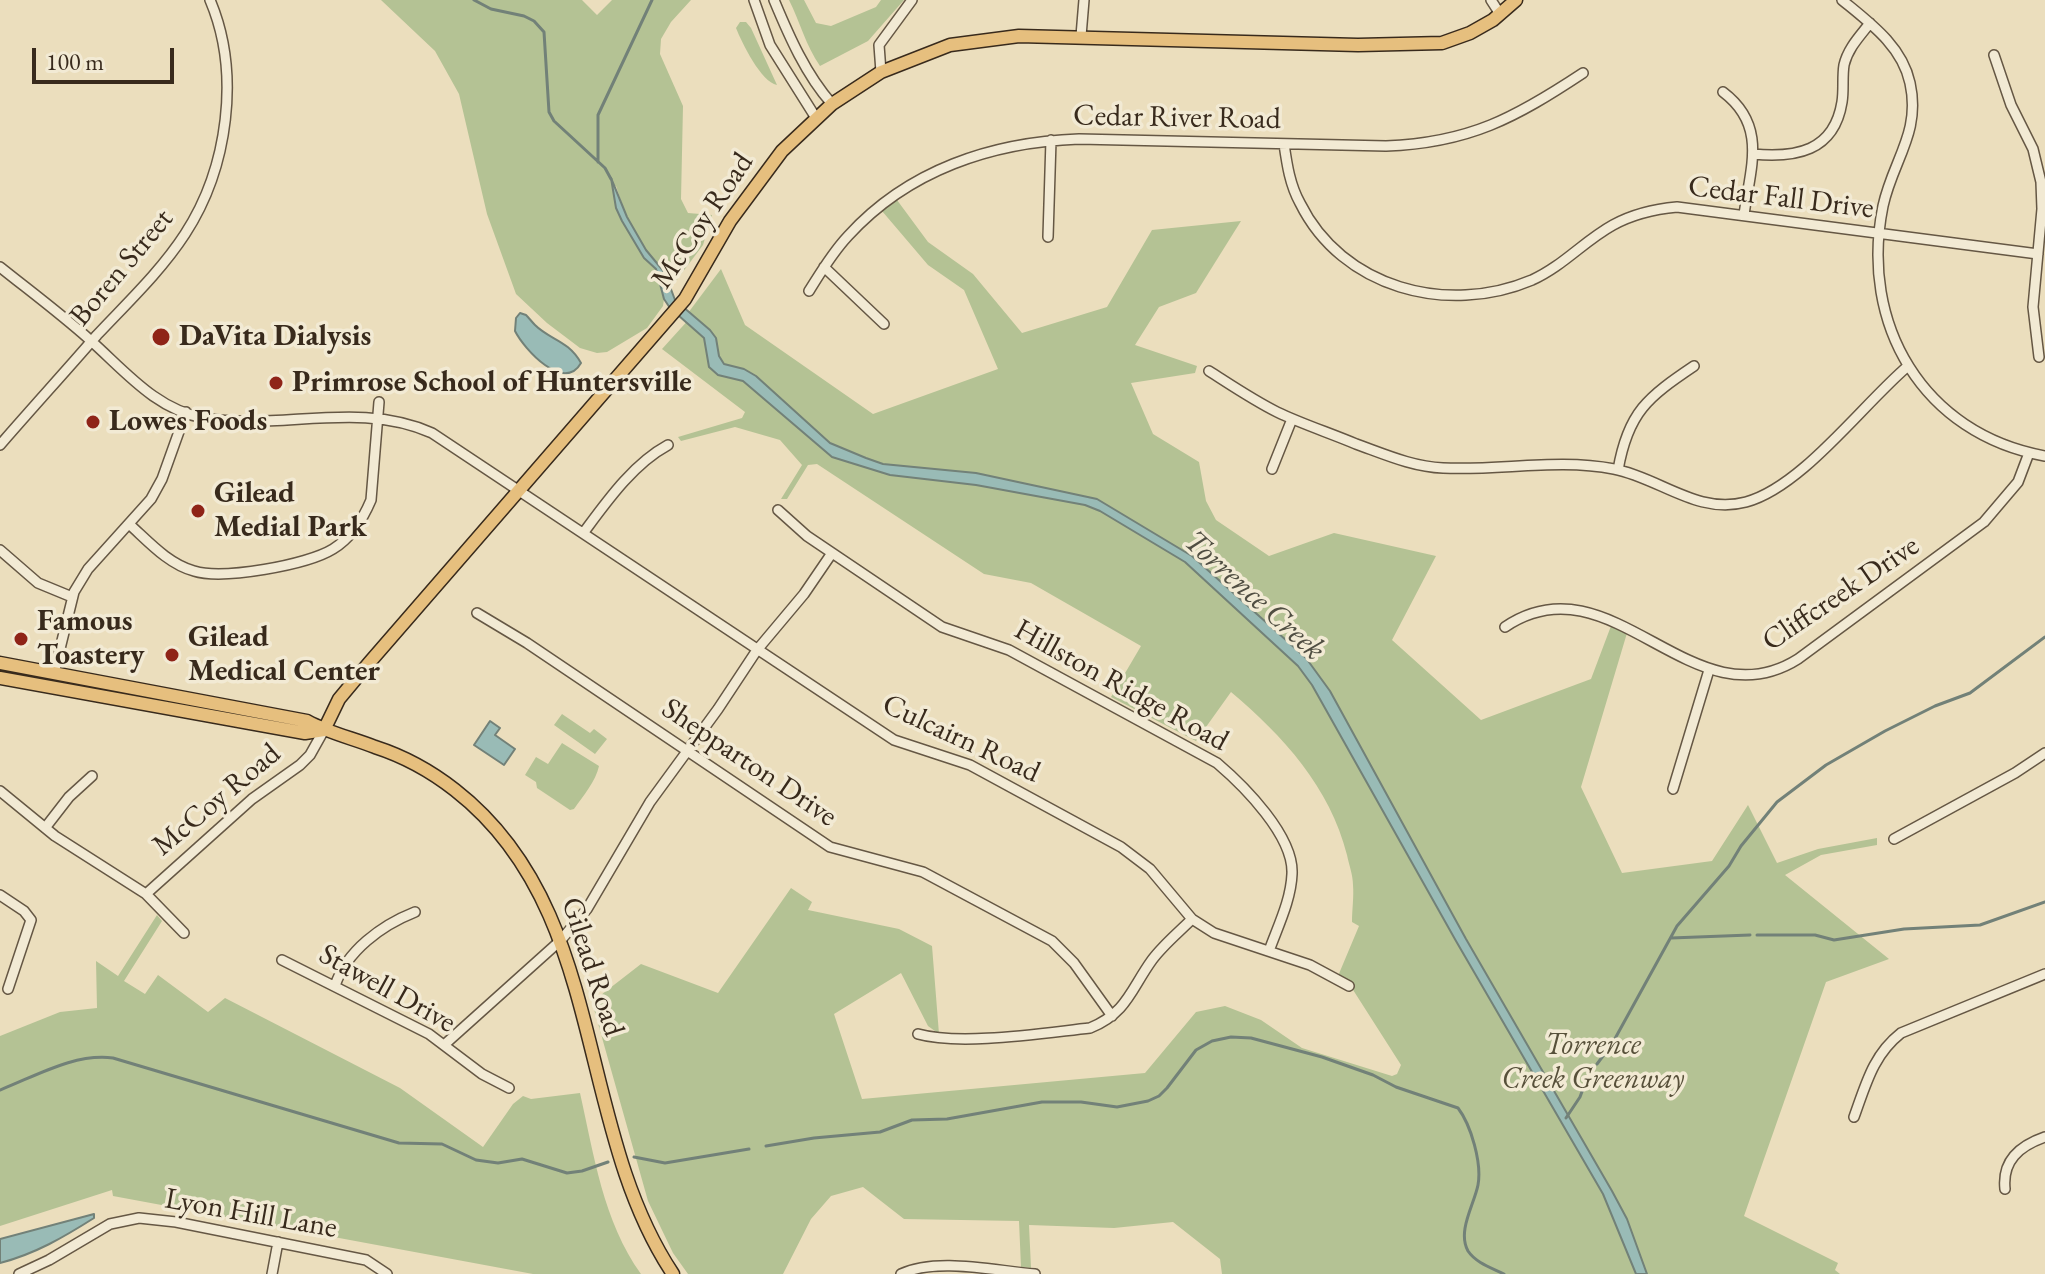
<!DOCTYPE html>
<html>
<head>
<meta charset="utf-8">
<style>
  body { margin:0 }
  #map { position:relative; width:2045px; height:1274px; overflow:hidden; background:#ebdebd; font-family:"EB Garamond",serif }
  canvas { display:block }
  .scale { position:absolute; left:32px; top:48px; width:142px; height:36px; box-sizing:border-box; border:4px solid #382a1c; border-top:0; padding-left:10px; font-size:24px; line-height:28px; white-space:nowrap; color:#382a1c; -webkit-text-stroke:6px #f2ead4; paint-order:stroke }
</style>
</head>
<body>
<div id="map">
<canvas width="2045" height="1274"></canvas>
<div class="scale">100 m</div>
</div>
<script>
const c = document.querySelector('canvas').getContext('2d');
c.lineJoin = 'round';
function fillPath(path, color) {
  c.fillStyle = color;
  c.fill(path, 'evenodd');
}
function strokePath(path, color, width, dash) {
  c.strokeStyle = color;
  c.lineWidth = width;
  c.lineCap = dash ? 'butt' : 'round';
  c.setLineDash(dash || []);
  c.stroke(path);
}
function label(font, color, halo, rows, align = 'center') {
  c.font = font + ' "EB Garamond",serif';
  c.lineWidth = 7;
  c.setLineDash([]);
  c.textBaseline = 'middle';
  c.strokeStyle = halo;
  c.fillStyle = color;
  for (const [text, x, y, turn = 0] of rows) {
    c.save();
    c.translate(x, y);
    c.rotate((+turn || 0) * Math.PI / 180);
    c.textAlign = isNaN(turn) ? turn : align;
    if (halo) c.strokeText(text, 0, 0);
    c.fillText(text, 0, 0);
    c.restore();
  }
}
fillPath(new Path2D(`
  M381 0H582L597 15 612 0H691L671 22 661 39 660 54 683 106 681 199 688 213 712 215 703 245 670 289C664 269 650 257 639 240 629 222 622 205 616 186L612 188 622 221 644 258 656 269 664 299 663 306 647 328 607 352 597 353 580 348 547 323 516 294 487 214 459 94 435 51Z
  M789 0H804L816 23 831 26 876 7 881 0H904L868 41 820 66C806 46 800 22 789 0Z
  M740 22H746L751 28 777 85C761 82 742 43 736 28Z
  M897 200 928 242 973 274 1022 333 1107 307 1152 230 1241 221 1196 293 1159 307 1135 345 1197 366 1195 373 1131 383 1153 434 1199 462 1206 501 1216 520 1269 556 1334 533 1436 556 1392 640 1481 720 1591 679 1611 626 1627 633 1581 787 1622 873 1712 861 1748 805 1777 863 1818 849 1877 838V845L1821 855 1785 875 1889 959 1826 982 1744 1216 1838 1263 1835 1270 1840 1274H1222L1220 1259 1173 1222 1114 1228 1029 1225 1031 1268 1021 1267 1019 1221 904 1219 863 1187 831 1196 811 1219 783 1274H688L673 1253 648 1201 592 1002 641 964 718 993 791 888 812 902 808 910 899 929 932 946 939 1034 928 1026 901 973 834 1014 862 1099 1145 1073 1196 1012 1225 1006 1261 1020 1302 1048 1392 1076 1397 1074 1401 1065 1348 982 1338 976 1359 926 1352 922C1352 910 1354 897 1353 885 1353 875 1349 865 1347 855 1330 787 1283 736 1231 692L1196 741 1111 697 1141 646 1031 583 984 574 817 464 808 465 787 499H781L802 465 780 440 735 427 681 441 678 437 742 418 745 412 662 349 691 317 688 313 721 269 745 325 873 414 998 369 964 290 928 265 882 211Z
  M562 714 590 733 594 729 607 739 595 754 554 725Z
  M562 743 599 766C596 781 583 796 574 809L570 810 537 788 536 782 525 775 536 757 548 764Z
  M157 915 162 921 124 981 145 994 158 975 208 1012 225 998 400 1088 483 1147 513 1104 523 1096 531 1099 580 1093C594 1155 603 1221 641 1274H533L113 1196 112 1190 0 1226V1036L60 1012 97 1008 96 961 118 976Z`), '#b4c294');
const water = new Path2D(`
  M611 178 627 217 646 250 665 273 675 300 710 330 716 338 719 356 724 364 744 369 756 376 830 443 866 458 883 464 976 473 1097 499 1192 556 1306 658 1330 691 1466 939 1612 1191 1627 1219 1647 1274H1636L1603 1194 1456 941 1312 685 1298 666 1185 562 1100 511 1085 505 976 485 890 475 832 457 743 381 718 375 709 367 704 338 670 308 664 299 656 269 644 258 622 221 616 208Z
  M520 313 526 315C529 318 532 322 535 325 550 340 568 340 581 363 564 393 524 349 515 331L516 318Z
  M490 721 500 728 495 735 515 749 504 765 474 745Z
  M94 1214V1218C64 1237 35 1254 0 1263V1239Z`);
fillPath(water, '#99bbb6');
strokePath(water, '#728178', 2);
strokePath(new Path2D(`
  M474 0 491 9 524 16 534 21 544 32 549 112 554 121 605 168 611 179
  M598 162V115L652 0
  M1757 935H1815L1834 940 1904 929 1980 925 2045 902
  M1671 938 1750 935
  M1597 1064 1612 1044 1677 926 1729 866 1741 846 1777 802 1826 765 1885 731 1935 706 1970 693 2045 637
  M0 1090C36 1076 74 1053 113 1058L399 1143 442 1144 476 1160 498 1163 522 1159 567 1173 582 1171 608 1162
  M1566 1118 1580 1097 1587 1078
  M766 1146 814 1138 880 1132 912 1120 947 1119 1042 1102H1081L1117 1107 1148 1101 1159 1096 1167 1088 1196 1050 1212 1041 1231 1037 1251 1038 1322 1057 1373 1075 1396 1087 1458 1108C1471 1125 1482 1163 1478 1185 1474 1205 1457 1231 1468 1251 1476 1263 1492 1268 1504 1274
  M634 1157 665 1163 749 1149`), '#728178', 3);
const minor = new Path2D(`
  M754 0 770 45 816 118
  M774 0C789 36 806 75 832 104
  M1491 0 1500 14
  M1842 0C1870 23 1902 46 1910 83 1921 133 1893 160 1883 206 1859 324 1923 434 2045 456
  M1081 36 1084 0
  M1994 55 2011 105 2033 149 2041 182 2042 209 2033 307 2039 357
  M881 72 879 45 912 0
  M1723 92C1768 126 1750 168 1744 215
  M1284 144C1287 165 1290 185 1300 203 1342 288 1447 316 1532 280 1563 266 1584 241 1613 225 1633 214 1655 209 1677 207L2038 254
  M1753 154C1795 158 1834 152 1842 102 1844 90 1842 77 1844 65 1848 48 1860 36 1870 23
  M1048 237 1051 140
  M0 267C30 291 61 314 90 340 124 370 156 410 204 418 280 431 359 400 432 433L894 740 970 765 1121 847 1150 869 1192 919 1214 933 1310 965 1349 986
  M824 267 884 324
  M809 291C821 272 832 253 848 236 908 170 992 142 1079 139L1386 146C1469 143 1515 118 1583 73
  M1209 371C1231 385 1253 400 1277 412 1302 424 1330 433 1356 444 1384 454 1413 467 1443 468 1500 471 1558 458 1614 469 1660 478 1697 515 1746 502 1802 487 1863 404 1908 366
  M0 445C32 408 65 372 97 335 127 303 161 271 185 234 228 168 241 73 210 0
  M1272 469 1292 419
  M1618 470C1628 412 1648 397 1694 366
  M778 510 807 536 942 627 1009 650 1217 763C1244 786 1294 836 1292 874 1291 900 1278 926 1269 951
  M129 524C148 541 168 564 194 571 223 580 307 565 333 549 351 538 363 519 371 500L379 402
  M584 532C607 501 633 464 668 445
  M0 550 38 583 72 597
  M477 613 527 643 830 847 923 872 1052 941 1074 963 1112 1016
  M1505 627C1611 555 1692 726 1798 659L1984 522 2018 482 2029 453
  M54 673 74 592 88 569 151 499 162 479 186 412
  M1673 789 1709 670
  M0 791 55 836 146 894 184 933
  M45 828 69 797 92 776
  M1894 839 2015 773 2045 753
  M146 894 252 799 300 765 310 755 324 730
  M0 895 24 911 31 920 8 989
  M282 960 429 1034 482 1074 509 1088
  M335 986C346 951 382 925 415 912
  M918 1034C961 1046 1043 1033 1090 1028 1127 1013 1131 989 1152 960 1163 945 1179 932 1192 919
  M444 1045 561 940 587 909 650 802 718 709 757 650 804 594 832 553
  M1854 1117C1866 1084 1873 1055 1901 1033L2045 974
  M2005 1189C2002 1161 2019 1146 2045 1137
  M19 1274 49 1260 110 1224 139 1218 176 1222 366 1260 387 1274
  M272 1274 278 1242
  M901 1274C937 1257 995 1271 1035 1274`);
const major = new Path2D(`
  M0 663 307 721C329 733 352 738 375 747 403 756 432 772 455 790 609 910 573 1124 673 1274
  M0 678 305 733 324 730
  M324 730 339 699 369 663 685 299 730 221 782 151 832 104 881 72 950 45 1019 36 1358 45 1442 43 1470 33 1493 20 1516 0`);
strokePath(minor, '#655744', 12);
strokePath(major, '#382a1c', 15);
strokePath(minor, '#f2ead4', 9);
strokePath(major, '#e6bf7e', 12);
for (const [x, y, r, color] of [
  [161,337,10,"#8f2418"],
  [276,383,8,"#8f2418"],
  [93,422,8,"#8f2418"],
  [198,511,8,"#8f2418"],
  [21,639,8,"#8f2418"],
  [172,655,8,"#8f2418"]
]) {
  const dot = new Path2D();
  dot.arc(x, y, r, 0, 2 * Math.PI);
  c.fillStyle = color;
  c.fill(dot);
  strokePath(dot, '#f2ead4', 3);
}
label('30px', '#382a1c', '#f2ead4', [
  ["Cedar River Road",1177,118,1],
  ["Cedar Fall Drive",1781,198,7],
  ["McCoy Road",703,221,-56],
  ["Boren Street",122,268,-50],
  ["Cliffcreek Drive",1841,594,-34],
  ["Hillston Ridge Road",1121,686,29],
  ["Culcairn Road",961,739,25],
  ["Shepparton Drive",749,763,34],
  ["McCoy Road",217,800,-40],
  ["Gilead Road",592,967,72],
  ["Stawell Drive",387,989,29],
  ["Lyon Hill Lane",251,1214,10]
]);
label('bold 30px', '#382a1c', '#f2ead4', [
  ["DaVita Dialysis",179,337],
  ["Primrose School of Huntersville",292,383],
  ["Lowes Foods",109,422],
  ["Gilead",214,494],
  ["Medial Park",214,528],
  ["Famous",37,622],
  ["Toastery",37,656],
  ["Gilead",188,638],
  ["Medical Center",188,672]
], 'left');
label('italic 30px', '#57503a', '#f2ead4', [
  ["Torrence",1593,1046],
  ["Creek Greenway",1593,1080]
]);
label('italic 32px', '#504e42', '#f2ead4', [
  ["Torrence Creek",1254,596,42]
]);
</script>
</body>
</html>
